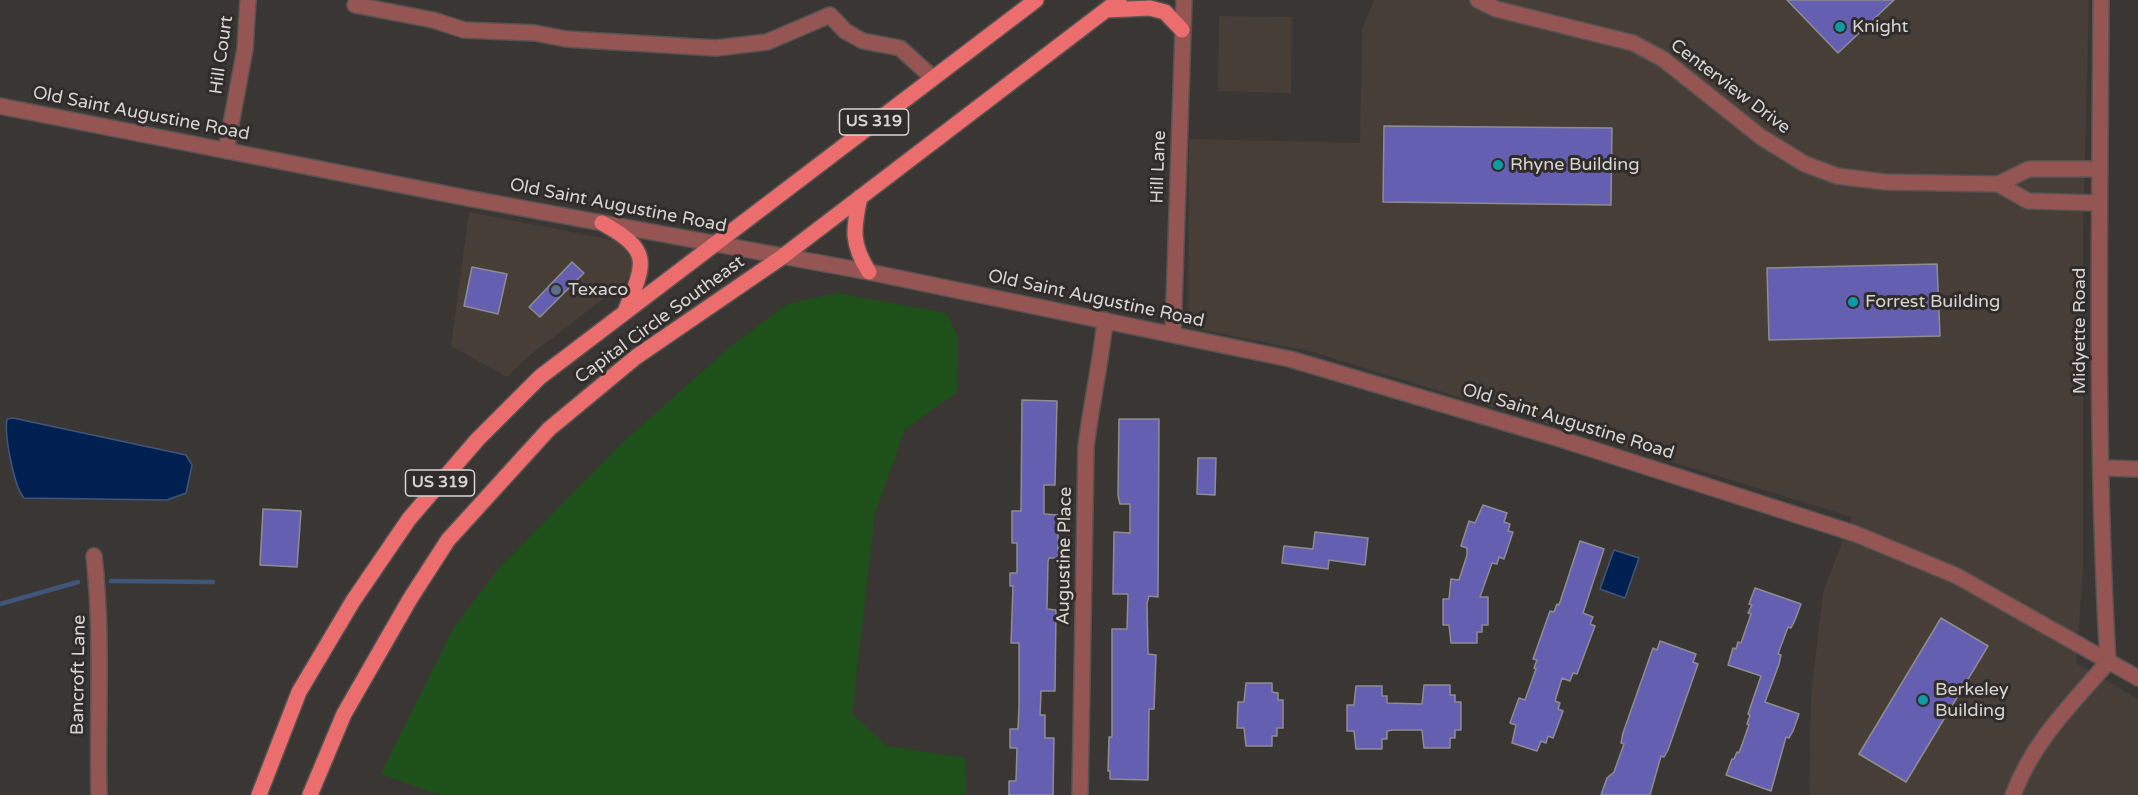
<!DOCTYPE html>
<html>
<head>
<meta charset="utf-8">
<style>
  body { margin:0 }
  canvas { display:block; background:#3a3634 }
</style>
</head>
<body>
<canvas width="2138" height="795"></canvas>
<script>
const c = document.querySelector('canvas').getContext('2d');
c.lineJoin = 'round';
function fillPath(path, color) {
  c.fillStyle = color;
  c.fill(path, 'evenodd');
}
function strokePath(path, color, width, dash) {
  c.strokeStyle = color;
  c.lineWidth = width;
  c.lineCap = dash ? 'butt' : 'round';
  c.setLineDash(dash || []);
  c.stroke(path);
}
function label(font, color, halo, rows, align = 'center') {
  c.font = font + ' "Varela Round",sans-serif';
  c.lineWidth = 6;
  c.setLineDash([]);
  c.textBaseline = 'middle';
  c.strokeStyle = halo;
  c.fillStyle = color;
  for (const [text, x, y, turn = 0] of rows) {
    c.save();
    c.translate(x, y);
    c.rotate((+turn || 0) * Math.PI / 180);
    c.textAlign = isNaN(turn) ? turn : align;
    if (halo) c.strokeText(text, 0, 0);
    c.fillText(text, 0, 0);
    c.restore();
  }
}
fillPath(new Path2D(`
  M1374 0H2089L2083 233V572L2076 663 2138 699V795H1809L1811 696 1823 592 1852 517 1309 351 1188 327 1189 139 1360 143 1362 29Z
  M1219 16 1292 17 1291 93 1218 91Z
  M469 212 608 239 629 247 633 269 624 283 530 355 507 377 451 346Z`), '#463e37');
fillPath(new Path2D(`
  M837 293 946 313 958 337 957 392 905 429 875 513 852 714 887 746 965 758 966 795H441L381 774 453 629 500 567 622 443 731 346 787 304Z`), '#1e5019');
const water = new Path2D(`
  M13 418 186 455 192 465 186 493 167 500 24 498C14 487 4 434 7 419Z
  M1614 550 1639 558 1625 598 1600 589Z`);
fillPath(water, '#002052');
strokePath(water, '#405679', 1.5);
strokePath(new Path2D(`
  M111 581 213 582
  M0 604 78 582`), '#405679', 4.5);
const building = new Path2D(`
  M1787 0H1894L1838 53Z
  M1384 126 1612 128 1611 205 1383 202Z
  M572 262 584 273 540 317 529 307Z
  M1937 264 1940 336 1769 340 1767 268Z
  M472 267 507 274 498 314 464 306Z
  M1022 400 1057 401 1055 485H1044V514L1058 515V558H1049L1048 561 1047 609 1056 610 1055 691H1041L1040 715H1045V738H1054L1053 795H1009V781H1016L1017 748H1010V729H1018L1019 707V643H1011L1013 586H1010V573H1017V543H1012V511H1021Z
  M1119 419H1159L1158 597 1149 596 1147 603 1148 654 1156 655 1154 709H1149L1148 780 1110 779V771H1108L1109 737H1112V629H1127L1128 594H1113L1114 532 1130 533V504H1120L1118 495Z
  M1198 458H1216L1215 495 1197 494Z
  M1483 505 1507 513 1504 522 1510 524 1508 531 1513 532 1504 559 1499 557 1497 564 1492 563 1480 597H1488V625H1482V632H1477V643H1451L1449 625H1443V599H1449L1451 579 1459 580 1467 555V548L1461 546 1469 521 1475 523Z
  M263 509 301 511 297 567 260 565Z
  M1315 532 1368 538 1365 565 1329 560 1328 569 1282 563 1284 546 1313 549Z
  M1580 541 1604 549 1583 613 1593 617 1590 624 1595 626 1577 674 1573 673 1570 681 1562 678 1555 701 1560 703 1558 709 1563 711 1553 738 1548 736 1546 743 1541 741 1537 751 1512 743 1516 725 1510 723 1519 698 1525 700 1536 669 1534 668 1537 660 1533 659 1550 611 1554 612 1557 604 1559 605Z
  M1755 588 1801 604 1795 620 1791 628 1788 627 1778 654 1781 655 1779 664 1765 702 1799 714 1793 731 1789 738 1786 737 1771 791 1726 775 1732 759H1734L1737 752 1739 753 1749 725 1747 724 1750 715 1748 714 1761 676 1728 665 1733 648 1736 649 1738 642 1741 643 1751 614 1748 613 1752 605 1749 604Z
  M1941 618 1988 646 1906 782 1859 754Z
  M1660 641 1696 654 1693 662 1698 664 1668 750 1664 757 1661 756 1650 795H1601L1607 778 1614 772 1624 744 1621 743 1623 733 1653 648 1657 650Z
  M1246 683H1272V692L1278 693V700H1283V728H1277V736H1272V746H1246L1244 728H1237L1238 702H1244Z
  M1424 685H1450V695H1455V702H1461V730H1455V738H1450V748H1424L1422 730H1393L1387 731V739H1382V749H1356L1354 731H1347V705H1354L1356 686H1382V696H1387V703L1422 704Z`);
fillPath(building, '#645fb1');
strokePath(building, '#8d8d91', 1.5);
const minor = new Path2D(`
  M1478 0 1496 9 1633 43 1663 59 1761 137 1805 164 1837 176 1885 182 1998 184 2029 169H2100
  M2101 0C2100 221 2095 441 2108 662
  M355 5 433 20 464 30 535 33 566 39 716 48 767 42 830 15
  M830 15 845 31 863 41 900 48 933 78
  M0 106 467 198 869 272 1290 359 1554 437 1856 534 1957 576 2138 678
  M226 151 245 49 248 0
  M1998 184 2028 201 2099 203
  M1173 334 1184 0
  M2101 468 2138 469
  M94 556C103 636 97 715 99 795
  M1080 795 1086 447C1091 404 1101 363 1105 320
  M2013 795C2034 740 2070 706 2108 662`);
const major = new Path2D(`
  M1106 10 1150 8 1165 12 1182 30
  M860 197C853 229 851 244 869 272
  M602 223C651 250 646 262 626 309
  M259 795 299 692 353 601 409 519 477 440 540 377 1036 0
  M310 795 344 714 410 599 448 540 549 429 636 357 782 257 1119 0`);
strokePath(minor, '#565351', 18);
strokePath(major, '#565351', 18);
strokePath(minor, '#945553', 15);
strokePath(major, '#ec6d6d', 15);
for (const [x, y, r, color] of [
  [1840,27,6,"#0f9aa8"],
  [1498,165,6,"#0f9aa8"],
  [556,290,6,"#5c6f8a"],
  [1853,302,6,"#0f9aa8"],
  [1923,700,6,"#0f9aa8"]
]) {
  const dot = new Path2D();
  dot.arc(x, y, r, 0, 2 * Math.PI);
  c.fillStyle = color;
  c.fill(dot);
  strokePath(dot, '#2f2c2a', 2);
}
for (const [x, y, w] of [
  [874,122,69],
  [440,483,69]
]) {
  const box = new Path2D();
  box.roundRect(x - w / 2, y - 13, w, 26, 4.5);
  c.fillStyle = '#2f2c2a';
  c.fill(box);
  strokePath(box, '#d7d5d4', 1.5);
}
label('bold 16px', '#d7d5d4', null, [
  ["US 319",874,122],
  ["US 319",440,483]
]);
label('18px', '#d7d5d4', '#2f2c2a', [
  ["Knight",1852,27],
  ["Rhyne Building",1510,165],
  ["Texaco",568,290],
  ["Forrest Building",1865,302],
  ["Berkeley",1935,690],
  ["Building",1935,711]
], 'left');
label('18px', '#d7d5d4', '#2f2c2a', [
  ["Hill Court",222,55,-82],
  ["Centerview Drive",1730,87,37],
  ["Old Saint Augustine Road",141,114,11],
  ["Hill Lane",1159,167,-88],
  ["Old Saint Augustine Road",618,206,11],
  ["Old Saint Augustine Road",1096,299,12],
  ["Capital Circle Southeast",660,320,-36],
  ["Midyette Road",2080,331,-90],
  ["Old Saint Augustine Road",1568,422,17],
  ["Augustine Place",1065,556,-89],
  ["Bancroft Lane",79,675,-89]
]);
</script>
</body>
</html>
